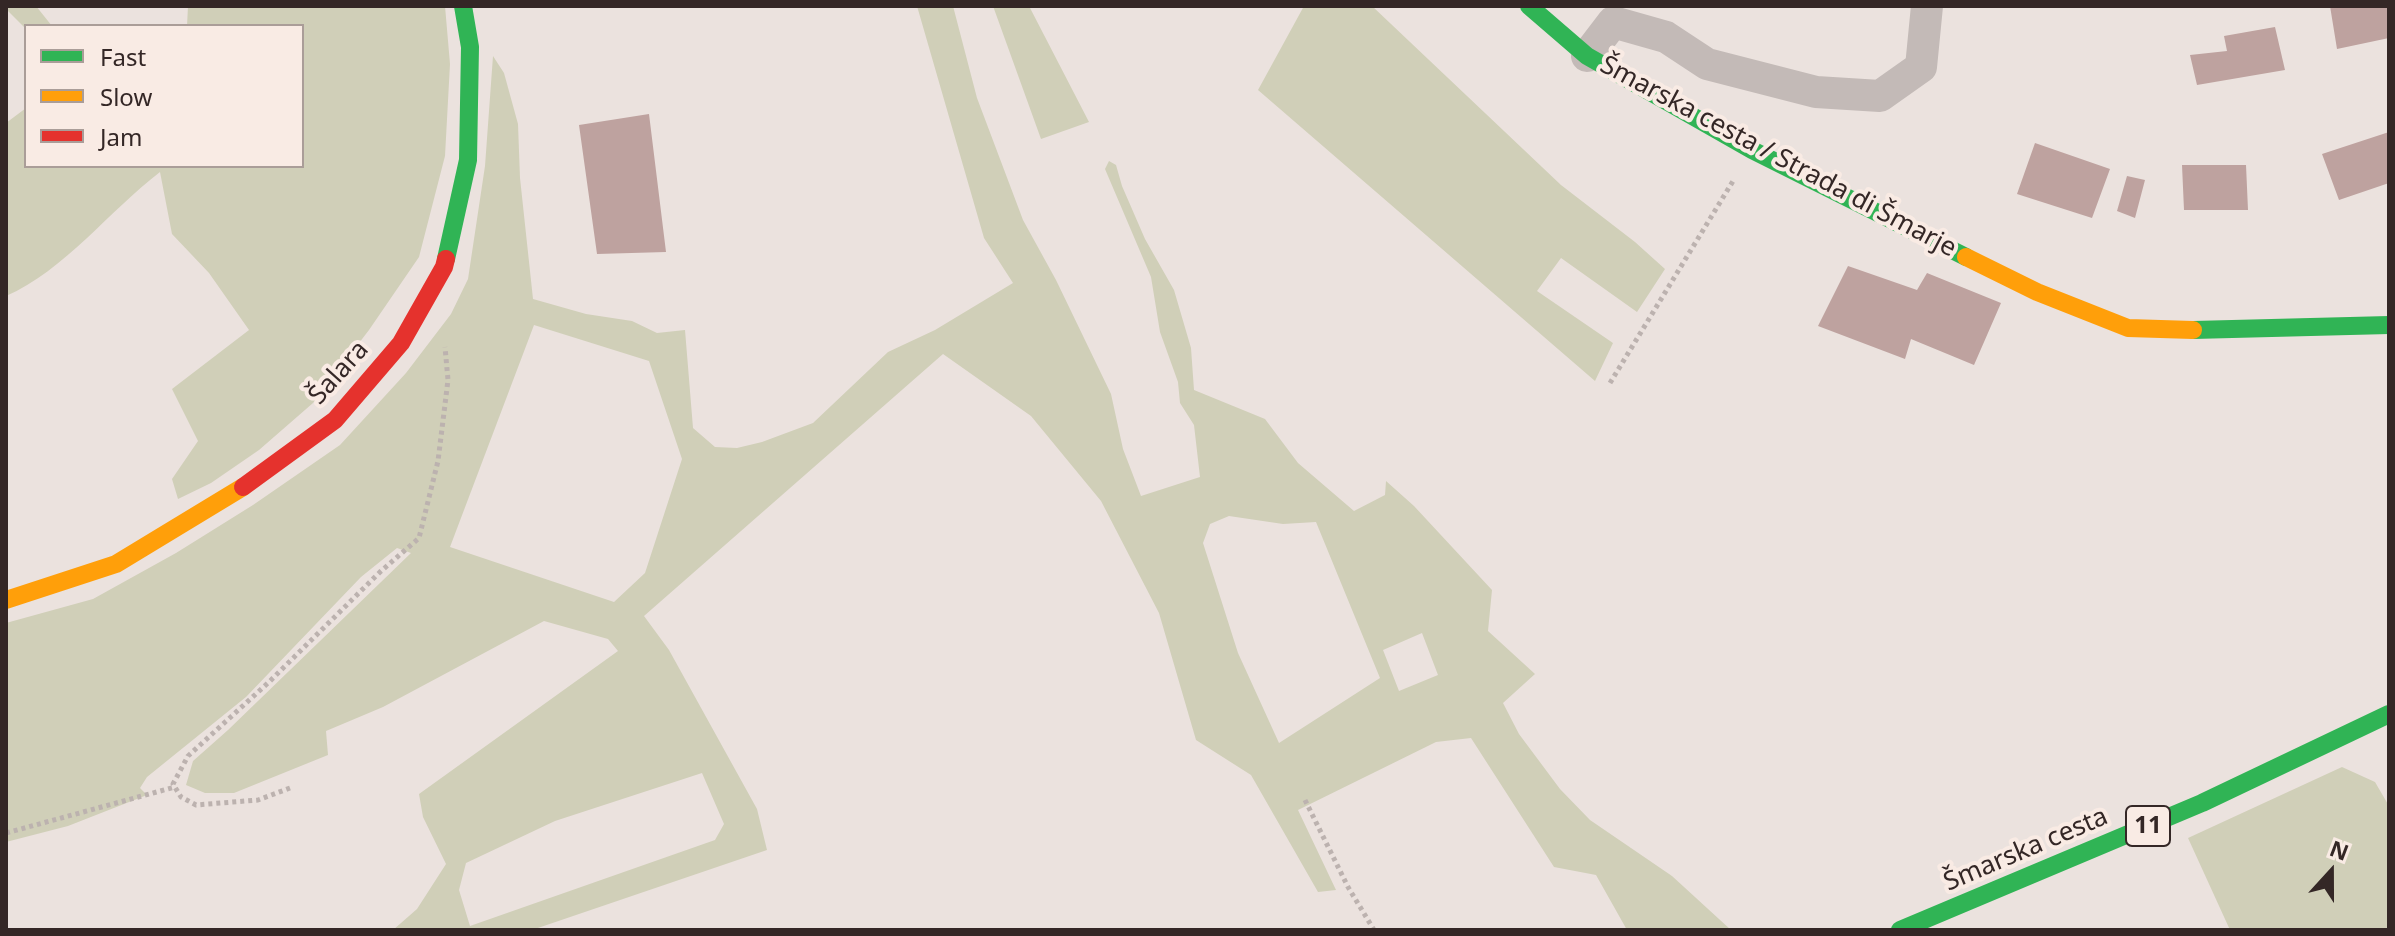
<!DOCTYPE html>
<html>
<head>
<meta charset="utf-8">
<style>
  body { margin:0 }
  #map { position:relative; width:2395px; height:936px; overflow:hidden; background:#ebe2de; font-family:"Noto Sans",sans-serif }
  canvas { display:block }
  .frame { position:absolute; inset:0; border:8px solid #342726; pointer-events:none }
  .legend { position:absolute; left:24px; top:24px; width:280px; height:144px; box-sizing:border-box; background:#f9ebe4; border:2px solid #aa9d98; margin:0; padding:10px 14px; list-style:none; font-size:24px; color:#342726 }
  .legend li { display:flex; align-items:center; gap:16px; height:40px }
  .legend b { width:40px; border:2px solid #aa9d98 }
  .north { position:absolute; left:2291px; top:832px; width:80px; height:80px; -webkit-text-stroke:6px #f9ebe4; paint-order:stroke; rotate:21deg; font-size:22px; font-weight:700; line-height:32px; text-align:center; color:#342726 }
  .north::after { content:''; display:block; margin:auto; width:28px; height:36px; background:#342726; clip-path:polygon(50% 0,100% 100%,50% 72%,0 100%) }
</style>
</head>
<body>
<div id="map">
<canvas width="2395" height="936"></canvas>
<div class="frame"></div>
<ul class="legend">
<li><b style="height:10px;background:#30b455"></b>Fast</li>
<li><b style="height:10px;background:#ff9f0a"></b>Slow</li>
<li><b style="height:10px;background:#e5322d"></b>Jam</li>
</ul>
<div class="north">N</div>
</div>
<script>
const c = document.querySelector('canvas').getContext('2d');
c.lineJoin = 'round';
function fillPath(path, color) {
  c.fillStyle = color;
  c.fill(path, 'evenodd');
}
function strokePath(path, color, width, dash) {
  c.strokeStyle = color;
  c.lineWidth = width;
  c.lineCap = dash ? 'butt' : 'round';
  c.setLineDash(dash || []);
  c.stroke(path);
}
function label(font, color, halo, rows, align = 'center') {
  c.font = font + ' "Noto Sans",sans-serif';
  c.lineWidth = 8;
  c.setLineDash([]);
  c.textBaseline = 'middle';
  c.strokeStyle = halo;
  c.fillStyle = color;
  for (const [text, x, y, turn = 0] of rows) {
    c.save();
    c.translate(x, y);
    c.rotate((+turn || 0) * Math.PI / 180);
    c.textAlign = isNaN(turn) ? turn : align;
    if (halo) c.strokeText(text, 0, 0);
    c.fillText(text, 0, 0);
    c.restore();
  }
}
fillPath(new Path2D(`
  M6 6H36L52 26H26V29L6 9Z
  M188 6H445L450 64 445 156 419 257 369 330 313 403 259 450 211 483 178 499 172 479 198 441 172 389 249 330 209 273 172 234 160 172C110 210 64 271 6 296V123L26 108V166H302V26H187Z
  M917 6H953L977 98 1023 220 1056 280 1111 394 1123 449 1141 496 1200 477 1194 425 1180 403 1178 382 1160 332 1151 277 1105 169 1109 161 1116 165 1122 186 1145 239 1174 290 1191 348 1194 390 1265 419 1298 463 1354 511 1385 495 1386 481 1414 506 1492 590 1488 631 1535 674 1503 703 1519 734 1560 789 1590 820 1672 876 1731 930H1627L1596 875 1554 867 1471 738 1436 742 1298 810 1336 890 1318 892 1251 775 1196 740 1159 613 1101 501 1031 416 943 354 644 616 669 650 757 809 767 850 532 930H393L417 909 446 864 423 817 419 794 618 651 608 639 544 621 383 707 326 731 328 755 234 793H205L186 785 193 761 228 730 411 553 397 548 361 577 246 697 147 777 140 788 147 795 68 826 6 842V623L93 599 176 553 253 505 340 445 406 373 451 314 468 279 485 166 493 56 504 73 518 124 520 178 533 299 586 314 632 321 657 333 685 330 693 428 715 447 737 448 762 442 813 423 888 352 935 330 1013 283 984 238ZM534 325 649 361 682 459 645 573 614 602 450 547ZM1229 516 1283 524 1316 522 1380 678 1279 743 1238 653 1203 543 1210 524ZM1422 633 1438 675 1399 691 1383 650ZM702 773 724 824 715 840 470 926 459 890 466 863 555 821Z
  M993 6H1029L1089 122 1041 139Z
  M1304 6H1372L1561 185 1635 242 1665 269 1637 312 1561 258 1537 291 1613 343 1595 381 1258 90Z
  M2342 767 2375 782 2389 806V930H2230L2188 838Z`), '#d0cfb8');
fillPath(new Path2D(`
  M2330 6H2389V38L2337 49Z
  M2275 27 2285 70 2197 85 2190 55 2227 51 2224 36Z
  M649 114 666 252 597 254 579 125Z
  M2389 132V183L2339 200 2322 154Z
  M2035 143 2110 169 2092 218 2017 194Z
  M2182 165H2246L2248 210H2184Z
  M2127 176 2145 180 2135 218 2117 211Z
  M1848 266 1917 290 1927 273 2001 303 1974 365 1911 339 1905 359 1818 326Z`), '#bea29f');
strokePath(new Path2D(`
  M1610 383 1733 181
  M290 788 258 800 196 805 181 797 173 784 188 756 269 682 380 572 419 538 438 461 448 380 445 347
  M1305 800 1348 887 1374 930
  M6 833 175 787`), '#bcb2af', 5, [4, 4]);
strokePath(new Path2D(`
  M1587 56 1613 22 1666 37 1707 64 1816 92 1880 96 1921 67 1927 6`), '#c3bab7', 32);
strokePath(new Path2D(`
  M1529 6 1587 56 1752 150 1966 257
  M446 259 468 160 470 47 463 6
  M2193 330 2389 325
  M1900 930 2202 803 2389 714`), '#30b455', 18);
strokePath(new Path2D(`
  M1966 257 2037 292 2128 328 2193 330
  M6 600 116 564 243 487`), '#ff9f0a', 18);
strokePath(new Path2D(`
  M243 487 335 420 401 343 444 267 446 259`), '#e5322d', 18);
for (const [x, y, w] of [
  [2148,826,44]
]) {
  const box = new Path2D();
  box.roundRect(x - w / 2, y - 20, w, 40, 6);
  c.fillStyle = '#f9ebe4';
  c.fill(box);
  strokePath(box, '#342726', 2);
}
label('bold 24px', '#342726', null, [
  ["11",2148,826]
]);
label('26px', '#342726', '#f9ebe4', [
  ["Šmarska cesta / Strada di Šmarje",1778,157,28],
  ["Šalara",339,373,-48],
  ["Šmarska cesta",2026,850,-23]
]);
</script>
</body>
</html>
